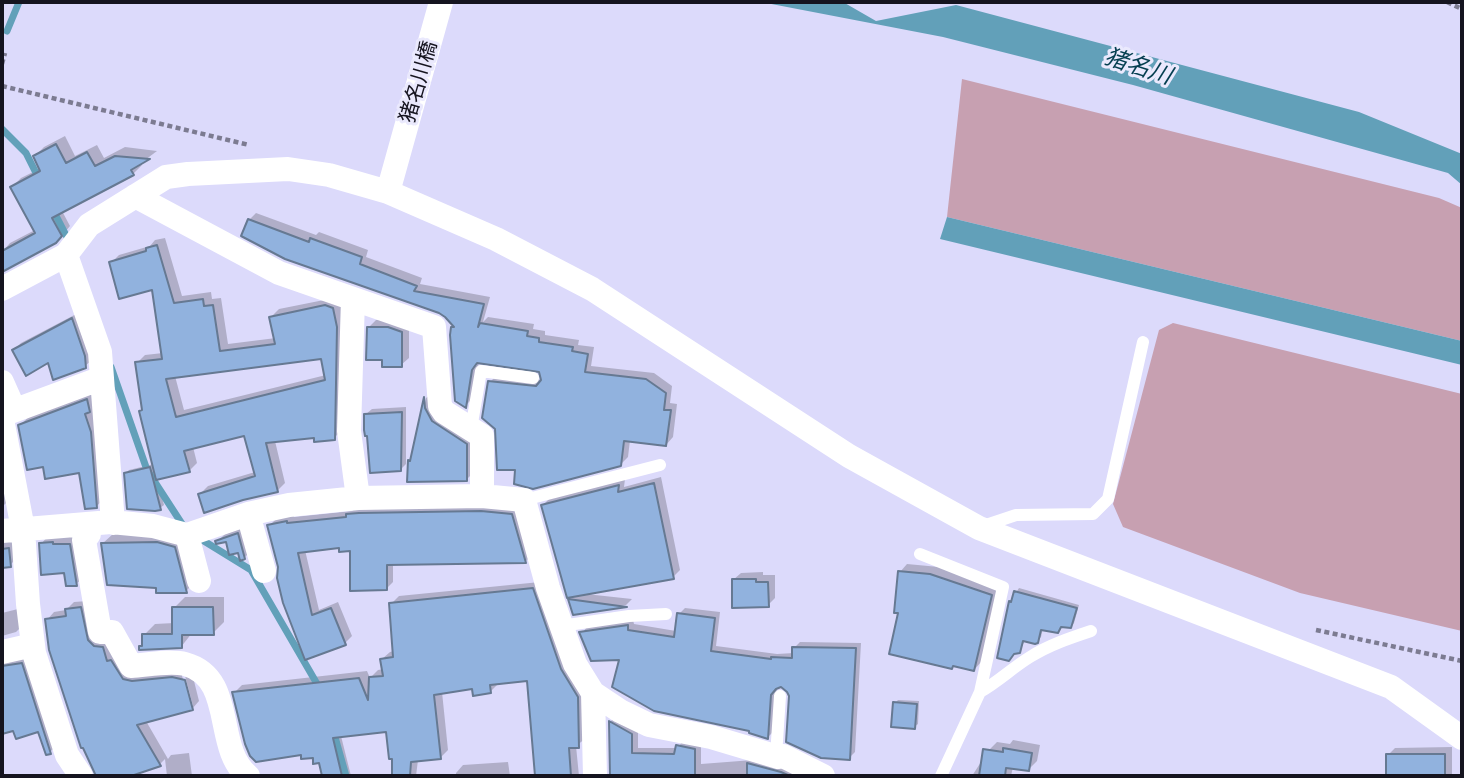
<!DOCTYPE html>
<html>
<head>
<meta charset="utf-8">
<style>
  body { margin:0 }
  #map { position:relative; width:1464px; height:778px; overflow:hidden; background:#dcdafb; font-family:"Work Sans",sans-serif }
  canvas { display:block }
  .frame { position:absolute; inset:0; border:4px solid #15141f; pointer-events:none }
</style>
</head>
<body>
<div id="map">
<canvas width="1464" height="778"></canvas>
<div class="frame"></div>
</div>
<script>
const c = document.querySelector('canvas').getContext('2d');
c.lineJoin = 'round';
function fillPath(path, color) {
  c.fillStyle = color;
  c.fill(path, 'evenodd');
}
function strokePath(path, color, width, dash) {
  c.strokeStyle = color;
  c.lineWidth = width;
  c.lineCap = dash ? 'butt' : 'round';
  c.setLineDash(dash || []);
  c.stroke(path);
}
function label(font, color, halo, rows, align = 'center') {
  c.font = font + ' "Work Sans","Noto Sans JP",sans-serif';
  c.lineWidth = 6;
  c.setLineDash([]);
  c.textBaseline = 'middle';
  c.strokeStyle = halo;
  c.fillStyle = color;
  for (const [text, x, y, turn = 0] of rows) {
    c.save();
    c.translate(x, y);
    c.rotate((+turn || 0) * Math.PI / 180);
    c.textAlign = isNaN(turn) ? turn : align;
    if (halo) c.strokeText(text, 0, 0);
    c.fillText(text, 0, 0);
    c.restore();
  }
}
fillPath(new Path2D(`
  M962 79 1439 198 1462 208V341L947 217Z
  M1173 323 1462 394V631L1300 593 1123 527 1113 504 1159 330Z`), '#c7a0b1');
fillPath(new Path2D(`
  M761 2H843L876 21 956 5 1359 112 1462 154V185L1448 173 1133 85 943 37Z
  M947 217 1462 341V365L940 239Z`), '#62a0b9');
fillPath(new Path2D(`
  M65 136 75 156 97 145 104 158 125 147 157 151 141 163 142 165 133 174 62 211 70 226 65 232 55 242 9 267 2 252 10 243 35 230 12 187 21 178 41 168 35 156 44 147Z
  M256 213 316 235 319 232 368 250 366 257 422 278 420 284 490 297 483 322 488 317 534 324 533 329 545 331V335L579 340 578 345 594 347 591 366 654 373 672 386 670 403 677 404 673 437 666 445 630 440 628 457 621 464 517 468 497 429 490 382 497 375 543 380 540 370 479 362 472 399 465 406 452 328 455 325 446 316 249 220Z
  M165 238 182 296 211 292 212 299 221 298 228 344 276 338 271 317 279 309 334 298 341 300 342 430 334 438 315 436 275 441 285 483 277 491 200 494 208 486 255 472 246 434 193 447 197 463 189 471 157 478 164 505 160 508 126 473 129 470 154 464 141 411 143 409 137 363 145 355 163 353 153 288 111 263 119 255 150 246 155 240ZM323 357 326 375 184 410 175 376Z
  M80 312 93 359 85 366 50 360 14 350 21 343Z
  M376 320H396L409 324V358L401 365 384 358 369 327Z
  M98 389 107 495 96 507 81 470 44 465 20 425 32 414Z
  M430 395 472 438V474L466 480 409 461 412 458 426 398Z
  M406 407V464L400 470 369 434 366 414 372 409Z
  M2 444 11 498 2 507Z
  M661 477 680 570 673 577 586 594 632 599 626 605 575 613 570 600 575 595 543 505 550 498 625 479 624 487Z
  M519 507 532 555 525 562 393 563V582L386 589 352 549 340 546 305 550 319 610 338 602 352 636 345 643 306 658 269 526 276 519 293 515 294 517 352 511 355 508Z
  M245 527 252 550 244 558 227 540 217 542 225 534Z
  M114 533 186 536 197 580 186 591 158 586 102 544Z
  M48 536 77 537 84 577 76 584 41 544Z
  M18 540 19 556 10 565 2 566V541Z
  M907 564 939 567 999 588 981 662 974 670 954 665 901 612 900 572Z
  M763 572V575H775V598L768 605 733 580 741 573Z
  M540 582 585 689 586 738 576 746 579 776H537L528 679 498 684 490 692 473 687 442 692 448 750 441 757 418 760 416 776H394V757L387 730 341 736 351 776H324L320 761 314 756 302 753 234 693 242 685 367 671 370 678 378 670 384 669 382 659 390 652 394 651 391 604 399 596Z
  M1019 588 1079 605 1074 623 1071 627 1062 626 1058 631 1043 628 1041 637 1037 641 1025 640 1020 651 1010 602Z
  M185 597H224V622L213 633H192L181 647H140L144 644V635L155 624 174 623V608Z
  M88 601 115 655 181 672 190 706H193L184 672 192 673 199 701 192 709 146 721 168 759 171 755 189 753 192 776H167L165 759 160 764 126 776H120L119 774 96 776 47 620 54 612 66 610 74 602Z
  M685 608 720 612 716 646 777 654 794 653V648L800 642 861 643 855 752 849 758 782 686 777 687 774 731 768 737 621 658 582 633 587 627 633 620 634 624 676 631 679 614Z
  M18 609 25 623 16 632 2 636V613Z
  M2 654 31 655 59 743 50 752 39 730 14 728 2 732Z
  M898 700 919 701 918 724 914 727 895 703Z
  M616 716 638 727V748H677L684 740 701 743V764L753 760 808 776H612L610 722Z
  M1013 740 1040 745 1037 761 1028 770 1013 767 1011 776H972L988 751 997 742 1010 744Z
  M1452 747V776H1388V755L1395 748Z
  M508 762 510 776H456V773L463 765Z`), '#0003');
strokePath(new Path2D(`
  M7 31 19 2
  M2 129 26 153 40 181
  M52 208 69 241
  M111 367 147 470 184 527
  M199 538 251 570 320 689
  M333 730 346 776`), '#62a0b9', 7);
const building = new Path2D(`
  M56 144 66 163 87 152 95 166 115 156 150 159 131 170 134 175 52 218 62 236 56 243 2 272V251L35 233 10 187 40 171 33 156Z
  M248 219 309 242 310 238 362 257 360 264 417 286 414 291 484 304 478 327 480 323 528 331 527 336 539 338V342L573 347 572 351 588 354 585 372 646 379 666 393 664 410H671L666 446 624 441 621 466 533 489 514 484 515 470H497L495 429 482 418 488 381 536 386 541 380 539 372 477 363 472 370 466 408 455 401 450 335 451 327H454L445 317 439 313 285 259 241 236Z
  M157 245 174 303 203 299 204 306 213 305 220 351 275 344 269 317 325 305 333 308 337 327 335 440 314 442V438L266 443 278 492 243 500 204 513 198 494 255 476 244 436 184 451 190 472 156 480 139 411 142 410 135 362 162 359 152 290 119 299 109 262 146 251V248ZM321 359 325 380 176 417 166 379Z
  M72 318 85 356 86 368 53 380 48 363 26 376 12 350Z
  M367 327H388L402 332V367H382V360H366Z
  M424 397 425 408 432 421 467 444V481L407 482 408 460 410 461Z
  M87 399 90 412 85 414 91 432 97 508 85 509 79 473 45 479 43 467 27 470 18 425Z
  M402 412 401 471 370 473 367 436H365L364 430V414Z
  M150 467 161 510 155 511 127 509 124 473Z
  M654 483 674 579 567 598 541 505 619 485 618 492Z
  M481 511 512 514 526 563 387 565V590L350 591V551L339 552V548L298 553 312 615 331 608 346 645 305 660 283 603 277 578 278 567 267 525 287 521V523L346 517V514L359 513Z
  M238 533 245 559 240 561 238 553 229 555 226 542 216 544 215 541Z
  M53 542V544H70L77 586H66L64 573 41 575 39 543Z
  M157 542 175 547 187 593H156V588L107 585 101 543Z
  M9 548 11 567 2 568V549Z
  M898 571 930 574 992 595 974 671 953 666 952 669 889 654 898 613H894Z
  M732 579H756V582H768L769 607 732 608Z
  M533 588 561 669 578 697 579 748H569L571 776H535L527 681 490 685 491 693 473 696 472 689 434 695 441 759 411 762 410 776H392V759H389L386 732 333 738 342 776H322L319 763 313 764V758L301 759V755L256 762 250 756 245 744 232 692 359 678 368 700 369 677 383 676 380 659 393 657 389 603Z
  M1014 591 1077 608 1071 628 1061 627 1058 633 1041 630 1038 643 1035 644 1023 641 1020 653 1014 654 1009 661 997 658 1009 601 1011 602Z
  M568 599 627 607 573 615Z
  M81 607 88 640 94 646 103 647 107 661 111 660 123 679 132 681 172 677 185 680 193 710 137 725 161 766 131 776H96L83 748H81L49 650 45 619 66 616 65 609Z
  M172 607H213L214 635H182V648L139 650V646H142V634H172Z
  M677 613 715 618 711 651 771 659V657L792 658V647L856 648 850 760 821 758 786 742 789 696 787 692 781 687 776 689 771 695 768 739 749 733V731L654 711 612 687 619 660 591 661 579 632 628 625V630L674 637Z
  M22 663 51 754 46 755 38 732 16 739 13 731 2 734V666Z
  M893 702 917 704 915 729 891 727Z
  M609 721 632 734V753L674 754 676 745 695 749V776H610Z
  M1003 748 1032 753 1029 771 1006 768 1005 776H979L983 749 1003 752Z
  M1386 754H1445V776H1386Z
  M747 763 781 772 790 776H747Z`);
fillPath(building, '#91b2de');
strokePath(building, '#667992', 2);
strokePath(new Path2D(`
  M1447 2 1462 9
  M2 64 5 53
  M2 86 249 145
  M1316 630 1462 661`), '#7c7b91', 4.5, [5, 3.5]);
strokePath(new Path2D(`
  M471 429 481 371 533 378
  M524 500 660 465
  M983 526 1016 515 1093 514 1108 499 1143 342
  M920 554 1003 587 980 692 941 776
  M561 626 629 616 666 614
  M980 692C998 682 1012 668 1030 657 1049 645 1070 638 1091 631
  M776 756 780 696`), '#fff', 12);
strokePath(new Path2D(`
  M388 192 441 2
  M135 196 279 273 434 327 440 406 444 412 482 436V496
  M66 255 100 352 113 523
  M2 289 66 255 89 225 166 177 188 174 288 169 329 175 388 192 496 239 592 289 849 456 979 528 1391 687 1462 738
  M353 299 349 431 358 498
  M2 382 14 409
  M2 415 102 378
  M2 419 23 529 28 604 34 653 67 755 81 776
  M248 514 264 571
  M89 524V534L84 540 100 632H112L131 666C147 665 170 660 185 664 237 678 213 748 248 776
  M2 531 111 522 153 526 187 535 199 581
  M187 535 248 514 289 505 358 498 482 496 524 500 548 588 575 664 593 693 620 711 649 725 711 737 778 757 783 756 823 776
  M2 652 33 645
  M593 693 595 776`), '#fff', 24);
label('21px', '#15141f', '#eae9fd', [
  ["猪名川橋",419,82,-74]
]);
label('italic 23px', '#043e50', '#eae9fd', [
  ["猪名川",1138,67,18]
]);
</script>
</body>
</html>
